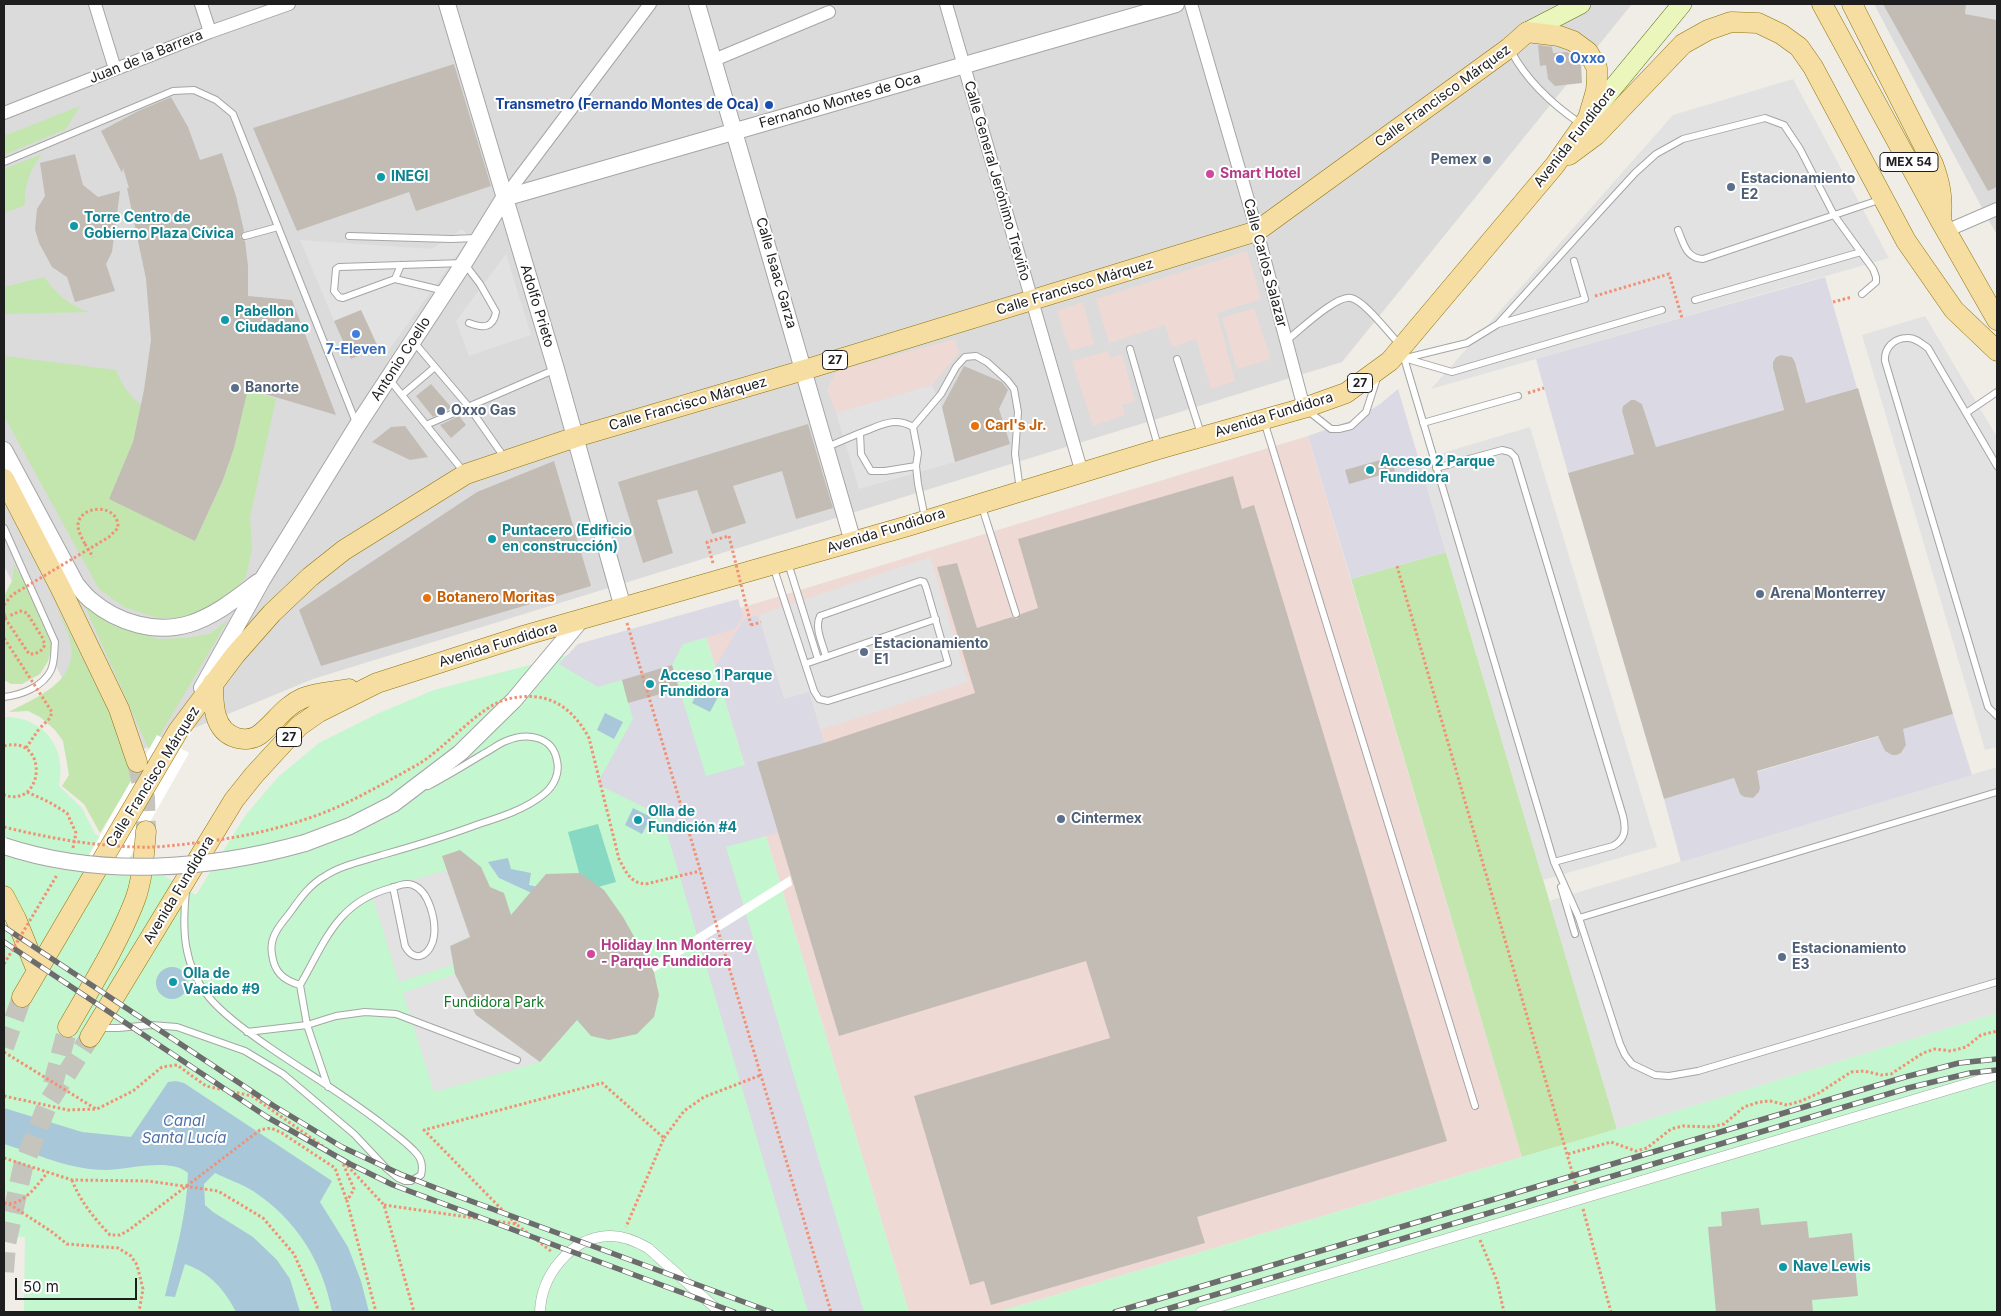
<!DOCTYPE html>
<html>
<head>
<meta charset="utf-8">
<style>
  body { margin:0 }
  #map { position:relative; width:2001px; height:1316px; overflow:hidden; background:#efede5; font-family:Inter,sans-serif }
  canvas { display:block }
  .frame { position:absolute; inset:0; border:5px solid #1e1e1e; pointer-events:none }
  .scale { position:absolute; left:15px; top:1278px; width:122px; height:22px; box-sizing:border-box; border:2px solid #1e1e1e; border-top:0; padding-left:6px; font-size:15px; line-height:18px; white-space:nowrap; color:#1e1e1e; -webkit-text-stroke:4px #fff; paint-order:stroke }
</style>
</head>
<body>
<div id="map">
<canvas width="2001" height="1316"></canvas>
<div class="frame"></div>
<div class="scale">50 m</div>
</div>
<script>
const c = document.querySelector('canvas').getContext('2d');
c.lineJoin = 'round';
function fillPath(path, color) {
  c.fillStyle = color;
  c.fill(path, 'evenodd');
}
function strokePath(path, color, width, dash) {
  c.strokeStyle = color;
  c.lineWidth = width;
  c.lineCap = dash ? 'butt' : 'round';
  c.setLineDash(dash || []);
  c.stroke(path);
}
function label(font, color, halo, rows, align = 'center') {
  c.font = font + ' Inter,sans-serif';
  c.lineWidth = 4;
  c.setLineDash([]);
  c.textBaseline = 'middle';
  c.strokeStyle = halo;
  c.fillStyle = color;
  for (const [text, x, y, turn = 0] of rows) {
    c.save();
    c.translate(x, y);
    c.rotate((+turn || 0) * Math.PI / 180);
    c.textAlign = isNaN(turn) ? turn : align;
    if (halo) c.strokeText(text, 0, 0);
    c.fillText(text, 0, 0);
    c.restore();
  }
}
fillPath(new Path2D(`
  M4 4H1632L1342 362 313 679 107 764 4 566Z
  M1874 4H1997V235L1989 221Z`), '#dcdbdb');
fillPath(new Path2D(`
  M1247 251 1261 299 1217 313 1235 381 1211 389 1196 339 1172 347 1165 325 1109 343 1096 299Z
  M1083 302 1094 344 1070 351 1057 311Z
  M1254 308 1271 359 1237 369 1222 318Z
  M955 339 959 353 932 385 836 413 827 389 837 371Z
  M1108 351 1110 358 1122 354 1135 401 1122 405 1125 415 1093 426 1072 361Z
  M1308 436 1522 1157 998 1312H909L701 620Z`), '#eed9d5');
fillPath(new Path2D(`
  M80 106 66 129 4 155V136Z
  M42 154C29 172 25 183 25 205L4 213V169Z
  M44 277C58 295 67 304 89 312L4 314V287Z
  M4 356 116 370C122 385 129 395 141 405L133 442 110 499 195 541 223 481 234 448 248 389 276 399 250 517 252 549 246 577 219 605 199 614 176 619 154 617 124 607 99 589 4 416 5 370Z
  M1446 552 1617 1129 1522 1157 1351 579Z
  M14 565 35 600 53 644 48 661 40 674 22 684H11L4 680V596L13 579Z
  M74 582 130 630 159 639 185 638 210 634 228 620 150 752Z
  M57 608 115 723 133 778 100 833 84 804 62 786 69 775 63 741 55 730 40 717 28 711 9 712C37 697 80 681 70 641 67 630 61 619 57 608Z`), '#c2e6ae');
fillPath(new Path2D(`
  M701 620 909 1312H24L25 1237 4 1236V717C44 717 67 747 59 786L82 808 95 834 196 895 245 816 278 777 319 743 379 713 434 690Z
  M1997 1013V1312H998L1617 1129Z`), '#c4f6cf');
fillPath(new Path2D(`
  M598 824 616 882 584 891 568 832Z`), '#87d9c4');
fillPath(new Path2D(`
  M1793 79 1889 258 1431 389 1673 115Z
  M462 229 470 237 386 354 378 347 361 310 334 321 300 240 432 249Z
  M506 254 531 335 469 356 456 321Z
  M1925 316 1997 437V747L1985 750 1862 335Z
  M932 385 942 407 955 462 859 489 836 413Z
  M1530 427 1657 847 1543 880 1419 460Z
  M930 557 968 682 820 730 809 692 784 700 758 615Z
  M1997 767V1013L1617 1129 1549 901Z
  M447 870 470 937 450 946 453 965 399 982 371 892Z
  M455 974 476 1015 540 1062 434 1092 403 993Z`), '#e2e2e2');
fillPath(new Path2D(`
  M1825 277 1857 388 1806 403 1795 362 1792 357 1781 355 1776 357 1773 362V368L1784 410 1656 447 1642 404 1635 400H1631L1623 406 1622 411 1634 454 1568 473 1536 359Z
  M1398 389 1446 552 1351 579 1308 436 1358 418 1380 404Z
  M738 599 743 616 735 629 683 644 672 665 706 776 745 765 715 667 744 619 758 615 784 699 809 692 845 814 726 847 864 1312H808L662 816 597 784 633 719 622 680 598 687 559 664 578 644Z
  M1953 714 1972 775 1681 862 1664 799 1734 778 1740 794 1744 797 1753 798 1759 792 1760 788 1756 772 1880 736 1885 751 1892 755H1897L1901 753 1906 745 1902 729Z`), '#dbd9e4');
fillPath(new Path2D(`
  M701 686 719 695 710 712 692 703Z
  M605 713 623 722 614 739 597 730Z
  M633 808 651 817 642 834 625 825Z
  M508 858 511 869 531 873 529 885 548 889 547 900 499 878 488 862Z
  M156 983a16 16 0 1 1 32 0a16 16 0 1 1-32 0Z
  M176 1081 184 1083 332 1181 320 1202 348 1247 361 1281 369 1312H332C323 1262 296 1219 253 1191 242 1184 227 1179 215 1173L204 1184 205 1205 213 1212 253 1237 277 1260 290 1279 300 1312H236C224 1289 210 1273 185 1264L175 1297 165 1296C175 1255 187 1215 188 1173 171 1157 126 1170 105 1170 71 1170 36 1154 4 1144V1108L82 1132 131 1137 168 1082Z`), '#a8c8da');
fillPath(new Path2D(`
  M157 735 189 753 121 873 89 855Z
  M790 876 792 885 654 972 650 964Z`), '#fff');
fillPath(new Path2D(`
  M1883 4H1966L1965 14 1997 20V187L1988 191Z
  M1538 45 1552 47 1553 53 1567 52 1579 60 1581 64 1582 83 1555 86 1548 79 1546 65 1540 66Z
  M454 64 491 186 416 211 409 192 297 231 253 128Z
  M171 97 188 127 200 160 222 153 236 196 244 231 240 237 245 241 248 266V296L292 300 336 415 248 389 234 448 223 480 195 541 109 499 133 442 144 390 151 340 146 279 127 188H129L123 168 122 173 101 131 138 111Z
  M75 154 83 185 98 197 120 191 112 252 106 264 115 291 75 302 67 277 52 267 39 243 35 229 37 209 45 196 40 163Z
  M361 310 378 347 351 359 334 321Z
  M1781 355 1792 357 1795 362 1806 403 1858 388 1953 714 1903 729 1906 745 1901 753 1897 755H1892L1885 751 1878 736 1757 771 1760 788 1759 792 1753 798 1744 797 1740 794 1734 778 1664 799 1568 473 1634 454 1622 411 1623 406 1631 400H1635L1642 404 1656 447 1784 410 1773 368V362L1776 357Z
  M964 366 1002 382 1008 390 999 409 1010 444 955 462 942 407Z
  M431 384 452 408 433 417 416 396Z
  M459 416 466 425 451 438 440 425Z
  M808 424 833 508 796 519 782 471 733 486 746 523 712 534 697 490 657 500 673 553 643 563 618 482Z
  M405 426 428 457 410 460 372 442 391 427Z
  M1391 457 1395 471 1349 484 1345 470Z
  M554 461 591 586 321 666 299 610 477 492Z
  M1233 476 1242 509 1254 505 1447 1141 1197 1217 1205 1243 991 1305 984 1281 970 1285 914 1096 1110 1038 1086 961 839 1036 757 762 824 743 975 693 937 567 957 563 977 628 1012 617 1017 619 1021 614 1038 608 1018 539Z
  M672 665 679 689 628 703 622 680Z
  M460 850 481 867 490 887 504 893 511 915 546 874 580 873 604 890 623 917 654 972 659 995 654 1017 637 1034 609 1040 591 1036 577 1020 540 1062 476 1015 455 974 450 946 470 937 442 856Z
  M1759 1208 1761 1225 1807 1221 1809 1238 1852 1233 1858 1296 1812 1300 1813 1312H1716L1708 1227 1722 1226 1721 1212Z`), '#c3bcb5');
strokePath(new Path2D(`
  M137 762 145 798 146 831
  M4 1047 22 997
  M53 1084 68 1027
  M4 1272 6 1244 23 1167 48 1103 90 1037`), '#c5c4bd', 20, [20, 10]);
const service = new Path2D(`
  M1511 51C1527 81 1553 105 1581 124
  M4 162 173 91 194 90 216 100 233 114 357 425
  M1678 230C1684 244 1686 258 1703 259L1882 199
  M245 236 278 227
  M349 236 451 239 477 238
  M395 279 401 265
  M445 291 395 279 343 298 339 297 334 291 336 269 339 267 464 263 480 284 496 312C493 329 482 328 469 323
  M1695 300 1861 252
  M1498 324 1602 209 1635 173 1656 154 1683 139 1765 118 1784 125 1800 149 1834 215 1873 269 1876 277V282L1862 294
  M1287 340C1299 331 1336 295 1351 298 1365 301 1390 335 1401 346
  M413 341 469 407 504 457
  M1130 349 1158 446
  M1404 358 1554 862 1613 846C1626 839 1626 829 1623 816L1515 457 1510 452 1502 450 1436 468
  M1404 358 1452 372 1662 310
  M1406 358 1467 343 1498 324 1585 299 1574 261
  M1177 359 1201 434
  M389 379 464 472
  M402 395 435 367
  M1307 410 1331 429H1339L1351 426 1366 412 1377 378
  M1966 413 1997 392
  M1264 421 1475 1106
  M1423 423 1518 396
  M426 425 556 369
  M913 427 941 394 956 367 965 357 976 356 987 362 1007 380 1014 389 1018 412 1015 454 1020 490
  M827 447 860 433
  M916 466 885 471H871L861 454 860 433C880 426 893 416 913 427L918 453 916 466 918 484 925 518
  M1997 466 1928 348C1922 344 1915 337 1907 338 1894 338 1884 348 1885 361L1988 707 1997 716
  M982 507 1016 614
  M4 528 55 642C54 651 55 661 51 670 43 687 21 695 4 697
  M788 563 818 659
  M773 566 814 691 819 699 828 701 948 663 926 587 924 582 920 581 820 616C814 628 823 644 826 657
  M805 664 936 619
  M1554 862 1579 918 1620 1044 1625 1055 1632 1064 1655 1075 1669 1076 1698 1071 1997 982
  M393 887 405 946C416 966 432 953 434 936 436 920 429 891 413 885 405 882 398 886 391 888 337 902 325 942 300 985L307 1025 336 1016 365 1012 396 1014 517 1060
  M1561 887 1575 934
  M1579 918 1997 792
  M300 985C283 980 274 972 272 954 269 938 279 926 289 914 299 900 309 885 325 876 342 865 363 861 382 855 414 846 447 836 479 824 501 817 526 809 544 794 554 786 560 773 557 761 553 736 527 732 506 741 498 744 491 750 483 754 465 765 447 776 428 786
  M101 1028H118L151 1025 177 1027 245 1051 283 1074 354 1134 387 1169 398 1178 405 1181H411L421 1175C423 1167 422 1160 417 1154 407 1142 394 1134 382 1124 347 1097 309 1074 272 1049 253 1036 222 1014 208 996 183 964 182 930 186 891
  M247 1032 307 1025 328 1087`);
const pedestrian = new Path2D(`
  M540 1312C541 1276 570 1238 608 1236 623 1235 636 1241 648 1248L720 1312
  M1201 1312 1997 1075`);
const minor = new Path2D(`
  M95 4 115 69
  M201 4 210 32
  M946 4 1082 473
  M1191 4 1257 231 1304 408
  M714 60 829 12
  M4 113 210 32 289 4
  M504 198 650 4
  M1946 231 1997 209`);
const tertiary = new Path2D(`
  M447 4 556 369 623 608
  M697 4 853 542
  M4 450 76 584C81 590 86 597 92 601 118 623 156 634 189 624 215 616 237 598 258 582
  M202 688 262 580 357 426 464 263 504 198 1176 4
  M305 843 350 826 393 804 460 753 514 700 580 621`);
const secondary = new Path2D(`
  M1527 32 1581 4
  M1588 118 1682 4`);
const primary = new Path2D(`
  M1822 4 1940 220 1997 320
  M1852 4 1933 164C1940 183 1943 198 1941 218
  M1569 155 1596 135 1683 44 1708 30 1731 22 1758 23 1781 34 1799 47 1813 67 1906 241 1954 310 1997 351
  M4 479 60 587 119 709 137 762
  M213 683C213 704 213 731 237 738 244 740 253 739 259 735 275 723 284 706 303 698 317 692 334 692 349 689
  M4 896 16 919 37 971
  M22 997 178 731 235 655 272 613 310 577 344 550 466 474 576 437 804 370 1257 231 1509 48 1527 32 1559 36 1573 41 1588 52 1597 68V78L1596 91 1588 118 1555 165 1390 361 1346 393 1304 408 1159 449 908 526 526 635 377 683 319 712 299 726 254 775 234 800 90 1037
  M68 1027C92 985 118 944 135 900 143 878 144 853 146 831`);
strokePath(service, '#a5a5a5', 8);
strokePath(pedestrian, '#a5a5a5', 11);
strokePath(minor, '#a5a5a5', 14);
strokePath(tertiary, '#a5a5a5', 18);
strokePath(secondary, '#576f0b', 20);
strokePath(primary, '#907509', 21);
strokePath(new Path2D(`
  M1595 296 1669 274 1682 318
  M1833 302 1852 297
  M1528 393 1544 388
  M85 544 93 557
  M713 563 707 542 729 536
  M1397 566 1577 1189
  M4 617 9 616
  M627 623 831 1312
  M751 625 761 622
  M4 746C49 734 45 809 4 795
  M26 748 39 729
  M27 792 49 802 67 813 76 833 73 848
  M646 884 700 871
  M4 1052 96 1109
  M4 1096 68 1110 97 1109 133 1091 162 1067 177 1065 206 1086 252 1096 341 1159 354 1189 347 1201 376 1312
  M664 1138 684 1111 704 1097 761 1075
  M1568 1154 1611 1142 1636 1151 1647 1148 1671 1129 1683 1126 1711 1127 1724 1124 1744 1107 1759 1102 1770 1101 1787 1105 1801 1101 1819 1093 1851 1072 1864 1071 1881 1075 1891 1074 1923 1053 1935 1049 1951 1051 1966 1047 1981 1035 1997 1031
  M4 1158 72 1180 148 1181 218 1191 263 1218 294 1254 317 1306V1312
  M344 1162 384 1205 414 1312
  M72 1180C80 1201 94 1218 110 1235H120L129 1230 260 1130 271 1128 282 1133 335 1168 347 1201
  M4 1203C23 1207 37 1185 48 1172
  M9 1204 52 1232 67 1244 118 1248 131 1256 137 1265 143 1289 139 1312
  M384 1205 516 1224 552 1252
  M1583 1209 1611 1312
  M516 1224 424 1130 602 1083 664 1138 626 1227
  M1480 1240 1497 1281 1504 1312`), '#f29073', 3, [2.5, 2.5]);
strokePath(service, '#fff', 6);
strokePath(pedestrian, '#fff', 10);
strokePath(minor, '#fff', 12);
strokePath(tertiary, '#fff', 16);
strokePath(secondary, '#ebf6bc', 19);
strokePath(primary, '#f6dda2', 20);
const rail = new Path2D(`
  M4 927 274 1106 342 1147 400 1174 441 1190 771 1312
  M4 942 267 1117 350 1164 393 1185 734 1312
  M1115 1312 1905 1077 1959 1063 1997 1059
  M1157 1312 1908 1088 1970 1073 1997 1070`);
strokePath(rail, '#6c6c6c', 5.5);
strokePath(rail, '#fff', 4, [11]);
const tertiaryBridge = new Path2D(`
  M4 846C100 878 209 870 305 843`);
strokePath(tertiaryBridge, '#a5a5a5', 18, []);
strokePath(new Path2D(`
  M729 536 751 625
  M4 605 12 595 109 537 118 528C119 502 79 505 78 525 78 532 82 538 85 544
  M4 613 5 618 29 654C37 654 41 652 45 645L42 637 27 613 20 611 9 616
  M4 638 52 712 50 718 39 729
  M4 827C48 838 93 846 138 847 157 848 176 845 195 843 239 838 281 829 323 813 356 800 386 782 417 765 445 749 480 705 508 699 546 690 571 705 589 738L619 859C626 872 630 883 646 884
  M4 964 57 875`), '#f29073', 3, [2.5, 2.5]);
strokePath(tertiaryBridge, '#fff', 16);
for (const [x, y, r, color] of [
  [1560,59,5,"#3f7fe0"],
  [769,105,5,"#1a4fb4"],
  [1487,160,5,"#5c6f8a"],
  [1210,174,5,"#d1479c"],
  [381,177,5,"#0f9aa8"],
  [1731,187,5,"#5c6f8a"],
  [74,226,5,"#0f9aa8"],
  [225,320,5,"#0f9aa8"],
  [356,334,5,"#3f7fe0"],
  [235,388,5,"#5c6f8a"],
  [441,411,5,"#5c6f8a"],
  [975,426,5,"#e8710a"],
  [1370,470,5,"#0f9aa8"],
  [492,539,5,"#0f9aa8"],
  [1760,594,5,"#5c6f8a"],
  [427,598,5,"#e8710a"],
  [864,652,5,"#5c6f8a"],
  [650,684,5,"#0f9aa8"],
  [1061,819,5,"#5c6f8a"],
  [638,820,5,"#0f9aa8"],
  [591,954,5,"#d1479c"],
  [1782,957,5,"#5c6f8a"],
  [173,982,5,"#0f9aa8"],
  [1783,1267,5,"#0f9aa8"]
]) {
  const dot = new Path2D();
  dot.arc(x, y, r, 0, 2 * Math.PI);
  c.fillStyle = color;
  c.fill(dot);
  strokePath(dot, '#fff', 2);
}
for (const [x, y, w] of [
  [1909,162,58],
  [835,360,25],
  [1360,383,25],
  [289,737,25]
]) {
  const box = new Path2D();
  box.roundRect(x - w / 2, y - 9.5, w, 19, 4);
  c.fillStyle = '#fff';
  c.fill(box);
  strokePath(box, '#1e1e1e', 1);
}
label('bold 12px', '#1e1e1e', null, [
  ["MEX 54",1909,162],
  ["27",835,360],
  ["27",1360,383],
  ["27",289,737]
]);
label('14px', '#1e1e1e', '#fff', [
  ["Juan de la Barrera",146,57,-22],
  ["Calle Francisco Márquez",1443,96,-36],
  ["Fernando Montes de Oca",840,101,-16],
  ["Avenida Fundidora",1575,137,-52],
  ["Calle General Jerónimo Treviño",997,181,74],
  ["Calle Carlos Salazar",1265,263,75],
  ["Calle Isaac Garza",776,273,74],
  ["Calle Francisco Márquez",1075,287,-17],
  ["Adolfo Prieto",537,306,73],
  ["Antonio Coello",401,359,-57],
  ["Calle Francisco Márquez",688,404,-16],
  ["Avenida Fundidora",1274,415,-17],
  ["Avenida Fundidora",886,531,-17],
  ["Avenida Fundidora",498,645,-17],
  ["Calle Francisco Márquez",153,777,-58],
  ["Avenida Fundidora",179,890,-59]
]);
label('bold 14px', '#366cbe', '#fff', [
  ["Oxxo",1570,59],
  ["7-Eleven",356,350,"center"]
], 'left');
label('bold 14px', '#164399', '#fff', [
  ["Transmetro (Fernando Montes de Oca)",759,105]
], 'right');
label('bold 14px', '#4e5e75', '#fff', [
  ["Pemex",1477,160,"right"],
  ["Estacionamiento",1741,179],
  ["E2",1741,195],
  ["Banorte",245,388],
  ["Oxxo Gas",451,411],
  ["Arena Monterrey",1770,594],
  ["Estacionamiento",874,644],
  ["E1",874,660],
  ["Cintermex",1071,819],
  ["Estacionamiento",1792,949],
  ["E3",1792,965]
], 'left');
label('bold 14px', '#b23c85', '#fff', [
  ["Smart Hotel",1220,174],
  ["Holiday Inn Monterrey",601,946],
  ["- Parque Fundidora",601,962]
], 'left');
label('bold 14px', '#0d838f', '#fff', [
  ["INEGI",391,177],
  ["Torre Centro de",84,218],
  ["Gobierno Plaza Cívica",84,234],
  ["Pabellon",235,312],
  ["Ciudadano",235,328],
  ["Acceso 2 Parque",1380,462],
  ["Fundidora",1380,478],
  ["Puntacero (Edificio",502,531],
  ["en construcción)",502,547],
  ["Acceso 1 Parque",660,676],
  ["Fundidora",660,692],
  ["Olla de",648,812],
  ["Fundición #4",648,828],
  ["Olla de",183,974],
  ["Vaciado #9",183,990],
  ["Nave Lewis",1793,1267]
], 'left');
label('bold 14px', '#c56008', '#fff', [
  ["Carl's Jr.",985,426],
  ["Botanero Moritas",437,598]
], 'left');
label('14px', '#127627', '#fff', [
  ["Fundidora Park",494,1003]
]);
label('italic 15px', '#5071a8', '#fff', [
  ["Canal",184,1121],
  ["Santa Lucía",184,1138]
]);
</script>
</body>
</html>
